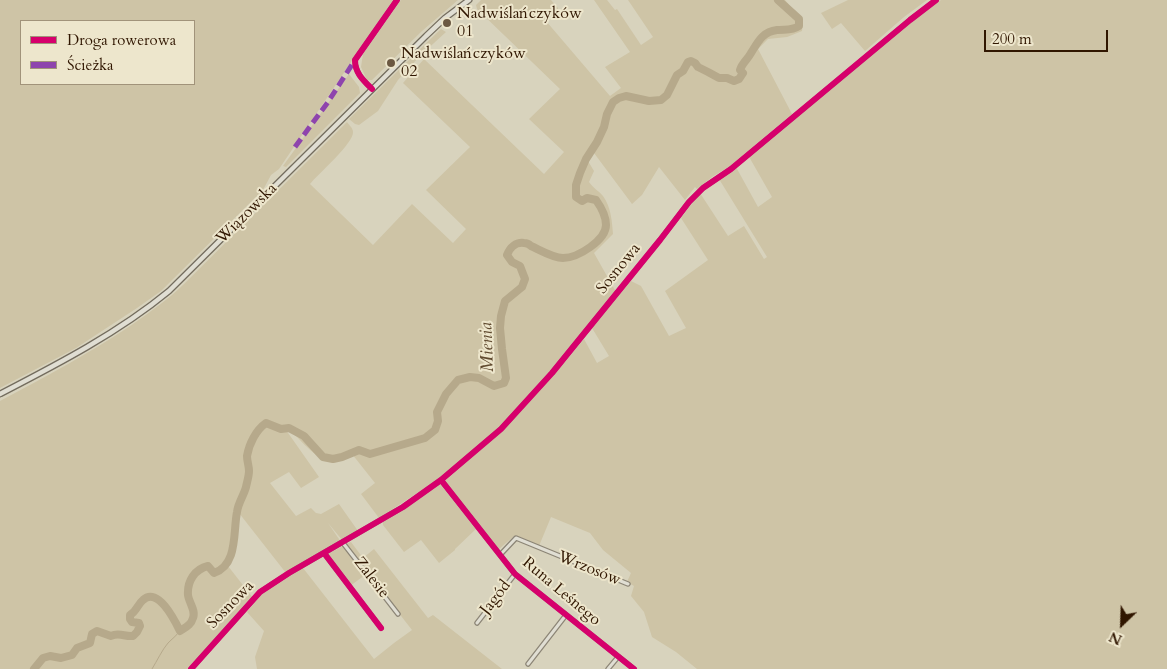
<!DOCTYPE html>
<html>
<head>
<meta charset="utf-8">
<style>
  body { margin:0 }
  #map { position:relative; width:1167px; height:669px; overflow:hidden; background:#d8d3bd; font-family:Cardo,serif }
  canvas { display:block }
  .legend { position:absolute; left:20px; top:20px; width:175px; height:65px; box-sizing:border-box; background:#ede6cc; border:1px solid #a1937a; margin:0; padding:6px 9px; list-style:none; font-size:15px; color:#301600 }
  .legend li { display:flex; align-items:center; gap:10px; height:25px }
  .legend b { width:25px; border:1px solid #a1937a }
  .north { position:absolute; left:1097px; top:599px; width:50px; height:50px; -webkit-text-stroke:4px #ede6cc; paint-order:stroke; rotate:204deg; font-size:14px; font-weight:700; line-height:20px; text-align:center; color:#301600 }
  .north::after { content:''; display:block; margin:auto; width:18px; height:22px; background:#301600; clip-path:polygon(50% 0,100% 100%,50% 72%,0 100%) }
  .scale { position:absolute; left:984px; top:30px; width:124px; height:22px; box-sizing:border-box; border:2px solid #301600; border-top:0; padding-left:6px; font-size:15px; line-height:18px; white-space:nowrap; color:#301600; -webkit-text-stroke:4px #ede6cc; paint-order:stroke }
</style>
</head>
<body>
<div id="map">
<canvas width="1167" height="669"></canvas>
<ul class="legend">
<li><b style="height:6px;background:#d6006c"></b>Droga rowerowa</li>
<li><b style="height:6px;background:#8e44ad"></b>Ścieżka</li>
</ul>
<div class="north">N</div>
<div class="scale">200 m</div>
</div>
<script>
const c = document.querySelector('canvas').getContext('2d');
c.lineJoin = 'round';
function fillPath(path, color) {
  c.fillStyle = color;
  c.fill(path, 'evenodd');
}
function strokePath(path, color, width, dash) {
  c.strokeStyle = color;
  c.lineWidth = width;
  c.lineCap = dash ? 'butt' : 'round';
  c.setLineDash(dash || []);
  c.stroke(path);
}
function label(font, color, halo, rows, align = 'center') {
  c.font = font + ' Cardo,serif';
  c.lineWidth = 4;
  c.setLineDash([]);
  c.textBaseline = 'middle';
  c.strokeStyle = halo;
  c.fillStyle = color;
  for (const [text, x, y, turn = 0] of rows) {
    c.save();
    c.translate(x, y);
    c.rotate((+turn || 0) * Math.PI / 180);
    c.textAlign = isNaN(turn) ? turn : align;
    if (halo) c.strokeText(text, 0, 0);
    c.fillText(text, 0, 0);
    c.restore();
  }
}
fillPath(new Path2D(`
  M0 0H393L279 169 271 175 263 190 161 291 137 308 76 348 0 388ZM194 21V84H21V21Z
  M401 0H458L422 31 372 80H367L361 67 363 54Z
  M481 0H551L558 8 557 11 546 21 610 96 621 88 605 67 630 52 594 0H607L615 10 617 9 641 45 653 37 628 0H785L803 21 802 31 787 37 768 39 758 49 792 114 730 166 712 177 697 189 695 187 685 200 659 167 642 195 632 204 594 153 588 161 594 171 589 182C593 188 599 191 603 196 611 207 612 221 613 234L594 253 616 292 560 362 499 429 437 480 379 518 361 494 375 483 352 454C348 455 345 458 341 459 321 467 304 443 291 431L286 430 319 477 301 488 289 472 270 483 296 516 311 508 316 513 321 514 339 504 358 531 343 541 328 523 341 542 299 564 286 573 239 513 232 560 228 566 253 598 187 669H0V401C45 377 90 353 133 324 151 311 169 299 184 284L347 122C349 125 353 128 353 132 354 143 318 174 310 184L373 245 412 204 453 243 466 229 426 190 470 147 403 83 424 59 544 174 564 152 529 119 560 89 477 9 476 5Z
  M848 0H927L904 17 865 51 841 23 832 29 821 13Z
  M941 0H1167V669H697L676 652 652 637 644 612 631 596 634 586 627 582 631 573 603 550 590 533 551 517 539 546 514 536 499 549 445 481 502 431 566 361 584 339 597 363 609 356 592 328 631 281 641 286 669 336 686 328 665 291 708 260 681 218 700 193 728 236 744 226 764 259 767 257 719 179 736 167 758 207 772 197 748 155 905 27Z
  M441 29 446 32 422 54H419L417 52Z
  M416 53 419 57 398 80 378 111 359 125 355 124 349 119Z
  M349 74 359 87 360 93 286 167 283 166Z
  M440 484 476 529 455 549V550L439 563 421 540 404 552 383 525V522L399 513Z
  M351 542 363 558 374 549 428 618 433 615 502 669H257L255 657 264 631 247 612 262 594 303 568 374 659 394 643 412 630 345 544Z
  M343 546 365 575 350 586 326 555Z`), '#cec4a6');
strokePath(new Path2D(`
  M152 669C157 661 162 650 168 643 172 639 176 636 180 631`), '#b6a98b', 1);
strokePath(new Path2D(`
  M34 669 43 658 50 656 61 658 72 655 77 648 90 643 92 634 97 631 111 636C119 632 125 637 133 636L137 632 140 626 139 623 132 622 130 619V615C137 611 137 605 143 600 158 586 175 621 180 631 186 627 191 625 193 618 196 610 189 603 188 595 187 581 195 569 208 566L214 573C238 565 233 532 237 512 238 503 244 495 246 487 247 482 249 476 249 471 249 466 247 461 247 456 249 444 256 430 266 423L281 429 289 428 304 436 323 457 333 459 342 457 359 450 370 454 425 438 435 430 438 421 437 412 446 394 458 380 470 377 479 378 494 386 504 383 506 378 502 349 500 328 501 316 505 301 522 287 525 279 520 266 512 262 507 255C510 247 516 242 524 243 527 243 529 244 531 246 540 250 553 258 563 258 578 258 606 240 606 225 606 216 601 207 596 200L587 198 582 201 576 197V185L580 173 586 159 597 142 604 127 607 114 613 102 619 98 626 96 649 101 661 100 667 95 677 75 683 71 688 62 691 61 695 63 698 67 708 72 719 78H727L734 81 739 79 743 73 740 70C742 63 748 59 751 53 758 42 762 32 777 30 785 29 792 31 799 26V19L778 0`), '#b6a98b', 8);
const minor = new Path2D(`
  M372 89C363 80 355 73 355 60L397 0
  M441 480 515 574 634 669
  M343 543 398 614
  M324 553 381 628
  M500 555 516 538 628 584
  M477 623 515 574
  M528 664 566 615
  M191 669 260 592 289 573 403 507 441 480 501 429 552 373 660 240 689 202 703 188 731 169 910 20 936 0
  M608 669 618 657`);
const secondary = new Path2D(`
  M0 394C58 364 118 333 169 291L426 36 445 18 469 0`);
strokePath(minor, '#8c8576', 5.5);
strokePath(secondary, '#736c5e', 7);
strokePath(minor, '#e0ded3', 3);
strokePath(secondary, '#e0ded3', 4.5);
strokePath(new Path2D(`
  M295 147 328 102 355 60`), '#8e44ad', 5, [10, 5]);
strokePath(new Path2D(`
  M372 89C363 80 355 73 355 60L397 0
  M441 480 515 574 634 669
  M324 553 381 628
  M191 669 260 592 289 573 403 507 441 480 501 429 552 373 660 240 689 202 703 188 731 169 910 20 936 0`), '#d6006c', 6);
for (const [x, y, r, color] of [
  [447,23,5,"#6b5842"],
  [391,63,5,"#6b5842"]
]) {
  const dot = new Path2D();
  dot.arc(x, y, r, 0, 2 * Math.PI);
  c.fillStyle = color;
  c.fill(dot);
  strokePath(dot, '#ede6cc', 2);
}
label('16px', '#301600', '#ede6cc', [
  ["Nadwiślańczyków",457,14],
  ["01",457,32],
  ["Nadwiślańczyków",401,54],
  ["02",401,72]
], 'left');
label('16px', '#301600', '#ede6cc', [
  ["Wiązowska",247,214,-45],
  ["Sosnowa",619,269,-51],
  ["Wrzosów",589,569,22],
  ["Zalesie",371,578,52],
  ["Runa Leśnego",561,592,40],
  ["Jagód",496,598,-52],
  ["Sosnowa",231,605,-46]
]);
label('italic 18px', '#604a2f', '#ede6cc', [
  ["Mienia",488,347,-92]
]);
</script>
</body>
</html>
